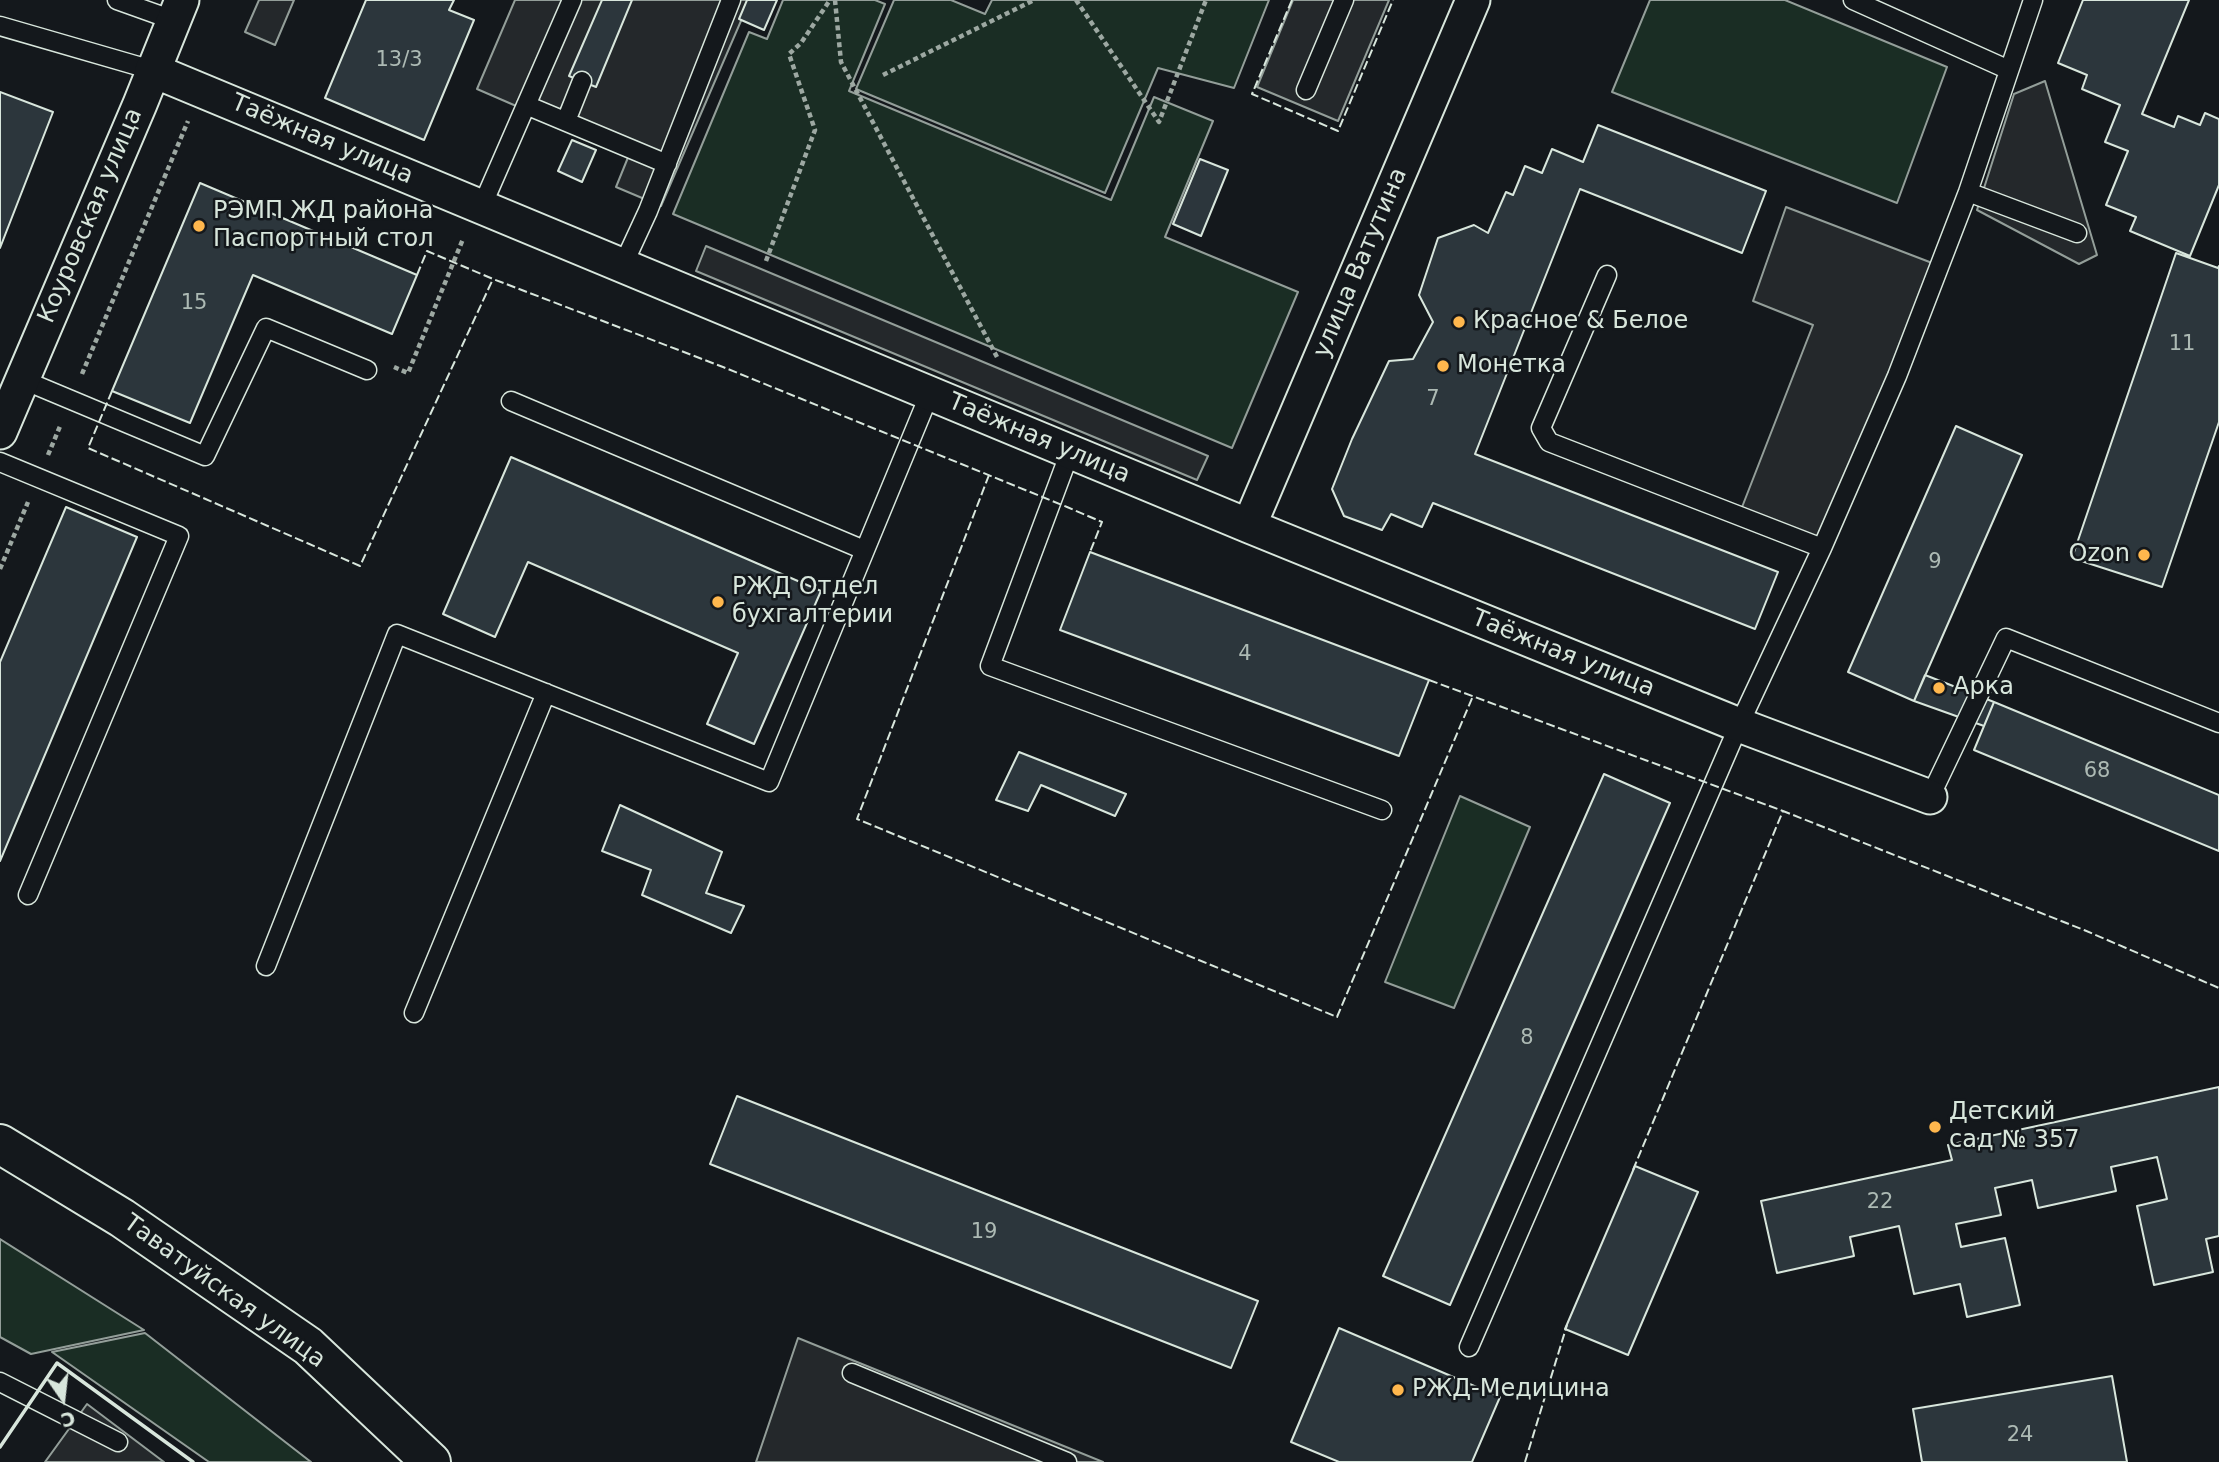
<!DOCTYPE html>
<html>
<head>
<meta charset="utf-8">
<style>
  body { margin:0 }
  #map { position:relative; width:2219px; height:1462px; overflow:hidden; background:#14181c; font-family:"DejaVu Sans",sans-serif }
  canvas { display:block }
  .north { position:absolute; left:28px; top:1364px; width:70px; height:70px; -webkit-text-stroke:5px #14181c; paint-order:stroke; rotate:166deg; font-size:19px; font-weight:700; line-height:28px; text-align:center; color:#d8e6dc }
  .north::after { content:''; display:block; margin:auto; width:24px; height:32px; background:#d8e6dc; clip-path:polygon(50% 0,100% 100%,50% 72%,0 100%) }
</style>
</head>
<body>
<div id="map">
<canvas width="2219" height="1462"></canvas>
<div class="north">С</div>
</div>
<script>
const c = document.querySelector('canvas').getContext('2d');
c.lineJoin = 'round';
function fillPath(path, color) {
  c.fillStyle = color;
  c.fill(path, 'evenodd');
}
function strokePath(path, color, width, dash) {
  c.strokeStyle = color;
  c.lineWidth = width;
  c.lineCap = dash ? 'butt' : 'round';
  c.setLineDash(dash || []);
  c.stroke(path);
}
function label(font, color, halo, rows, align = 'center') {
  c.font = font + ' "DejaVu Sans",sans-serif';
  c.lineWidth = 5;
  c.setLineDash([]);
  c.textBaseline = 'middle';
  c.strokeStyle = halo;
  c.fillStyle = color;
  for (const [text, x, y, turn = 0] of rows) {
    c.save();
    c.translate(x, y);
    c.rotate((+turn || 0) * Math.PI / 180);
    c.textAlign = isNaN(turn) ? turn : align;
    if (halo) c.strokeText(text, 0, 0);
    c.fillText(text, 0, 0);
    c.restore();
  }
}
const green = new Path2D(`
  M783 0H875L885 4 849 91 1111 200 1154 97 1213 121 1165 237 1298 292 1232 448 673 214 749 32 767 39Z
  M894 0H951L985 14 992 0H1269L1234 88 1158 68 1105 193 856 89Z
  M1650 0H1785L1947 67 1897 203 1612 92Z
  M1460 796 1530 827 1454 1008 1385 982Z
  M0 1239 144 1330 31 1354 0 1337Z
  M145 1333 311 1462H209L52 1352Z`);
fillPath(green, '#1a2d24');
strokePath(green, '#939e99', 2);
const parking = new Path2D(`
  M259 0H294L275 45 245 32Z
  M515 0H750L661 206 616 187 629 155 477 89Z
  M1293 0H1389L1338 121 1257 87Z
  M2045 81 2097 255 2079 264 1977 210 2014 94Z
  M1786 207 1940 266 1819 554 1737 520 1813 325 1753 301Z
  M706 246 1208 456 1197 480 696 271Z
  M798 1338 1103 1462H756Z
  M87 1404 164 1462H45Z`);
fillPath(parking, '#24282b');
strokePath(parking, '#939e99', 2);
const building = new Path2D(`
  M366 0H454L449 10 474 20 424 140 325 98Z
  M602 0H632L596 87 569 76Z
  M747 0H777L764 30 739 19Z
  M2083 0H2189L2142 114 2174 127 2178 116 2200 125 2205 113 2219 119V185L2190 256 2130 231 2136 217 2106 205 2128 151 2105 142 2120 105 2082 89 2087 75 2058 63Z
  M0 92 53 112 0 248Z
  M1598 125 1766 191 1742 253 1580 189 1475 454 1778 572 1755 629 1433 503 1422 527 1391 514 1382 530 1344 516 1332 489 1352 439 1389 361 1413 359 1433 322 1419 295 1438 238 1474 225 1488 233 1506 192 1513 195 1525 166 1542 173 1552 149 1583 162Z
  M572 140 596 150 582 182 558 171Z
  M1200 159 1228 170 1201 236 1173 224Z
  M200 183 417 275 392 334 253 275 190 423 112 391Z
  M2176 253 2218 268 2219 266V422L2162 587 2072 558Z
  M1956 426 2022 455 1914 701 1848 672Z
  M511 457 821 591 754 744 707 724 738 653 528 562 495 637 443 614Z
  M66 507 137 537 0 861V662Z
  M1090 552 1429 680 1399 756 1060 630Z
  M1925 675 1994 702 1984 726 1914 701Z
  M1994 702 2219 795V851L1974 750Z
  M1019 752 1126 794 1115 816 1041 785 1028 811 996 800Z
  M1604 774 1670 803 1450 1305 1383 1276Z
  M620 805 722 852 706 893 744 906 731 933 642 895 651 870 602 851Z
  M2219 1087V1236L2206 1239 2213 1272 2154 1285 2137 1206 2167 1199 2157 1157 2111 1167 2116 1191 2038 1208 2032 1180 1995 1188 2001 1215 1956 1224 1961 1247 2005 1238 2020 1305 1967 1317 1960 1284 1914 1294 1899 1226 1850 1237 1854 1256 1777 1273 1761 1201 1952 1160 1948 1145Z
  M737 1096 1258 1301 1231 1368 710 1164Z
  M1635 1166 1698 1192 1628 1355 1565 1329Z
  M1339 1328 1500 1397 1472 1462H1339L1291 1442Z
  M2112 1376 2127 1462H1922L1913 1409Z`);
fillPath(building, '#2c363c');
strokePath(building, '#d8e6dc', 2);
const service = new Path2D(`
  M117 0 173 20
  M1853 0 2009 70
  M0 26 152 70
  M1306 90 1344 0
  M526 105 667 164
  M566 121 582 81
  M1968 192 2077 233
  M482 206 572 0
  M623 265 648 211 731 0
  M1607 275 1541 428 1549 442 1822 548
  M21 379 205 456 266 328 367 370
  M511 401 864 550
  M1070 452 990 666 1382 810
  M0 462 179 536 28 895
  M1930 797 2006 638 2219 723
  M266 966 397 634 769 782 930 393
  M414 1013 546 693
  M1469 1347 1739 725 1822 548 1897 376 1968 192 2033 0
  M852 1373 1067 1462
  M0 1382 118 1442`);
const minor = new Path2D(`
  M152 70 1249 526 1739 725 1930 797
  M0 432 140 104 182 0
  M1249 526 1473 0`);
const primary = new Path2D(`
  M0 1144 122 1218 308 1346 431 1462`);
strokePath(service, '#d8e6dc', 21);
strokePath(minor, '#d8e6dc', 37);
strokePath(primary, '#d8e6dc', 42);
strokePath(new Path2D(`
  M835 0 841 62 997 357
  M1076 0 1159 122 1206 0
  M883 75 1034 0
  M766 261 815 130 789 54 801 43 830 0
  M394 367 408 373 463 239
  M82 374 188 121
  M48 455 61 424
  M0 569 28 502`), '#9da8a2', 4.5, [5, 3.5]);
strokePath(service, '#14181c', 18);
strokePath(minor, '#14181c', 33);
strokePath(primary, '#14181c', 38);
strokePath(new Path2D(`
  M1292 0 1252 94 1338 131 1393 0
  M417 275 427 251 493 279 723 367 1067 507 1102 522 1090 552
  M112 391 88 448 360 566 493 279
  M989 475 857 819 1337 1017 1473 696
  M1429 680 1783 811
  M1633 1170 1783 811 2084 930 2219 988
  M1525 1462 1567 1325`), '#d8e6dc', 2, [9, 3.5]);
strokePath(new Path2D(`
  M0 1447 57 1363 193 1462`), '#d8e6dc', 3.5);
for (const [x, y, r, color] of [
  [199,226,7,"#ffb74d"],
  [1459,322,7,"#ffb74d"],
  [1443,366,7,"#ffb74d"],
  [2144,555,7,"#ffb74d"],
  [718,602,7,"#ffb74d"],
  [1939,688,7,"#ffb74d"],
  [1935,1127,7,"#ffb74d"],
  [1398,1390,7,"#ffb74d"]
]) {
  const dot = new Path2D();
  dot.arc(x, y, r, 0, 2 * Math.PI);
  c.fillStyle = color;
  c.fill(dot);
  strokePath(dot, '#14181c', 2.5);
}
label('21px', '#adbab4', null, [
  ["13/3",399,61],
  ["15",194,304],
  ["11",2182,345],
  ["7",1433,400],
  ["9",1935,563],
  ["4",1245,655],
  ["68",2097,772],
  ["8",1527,1039],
  ["22",1880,1203],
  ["19",984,1233],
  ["24",2020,1436]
]);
label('24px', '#d8e6dc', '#14181c', [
  ["Таёжная улица",322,140,23],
  ["Коуровская улица",91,216,-67],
  ["улица Ватутина",1361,263,-67],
  ["Таёжная улица",1039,439,23],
  ["Таёжная улица",1563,654,22],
  ["Таватуйская улица",224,1292,36]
]);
label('24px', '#d8e6dc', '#14181c', [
  ["РЭМП ЖД района",213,212],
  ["Паспортный стол",213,240],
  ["Красное & Белое",1473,322],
  ["Монетка",1457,366],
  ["Ozon",2130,555,"right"],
  ["РЖД Отдел",732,588],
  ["бухгалтерии",732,616],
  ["Арка",1953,688],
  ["Детский",1949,1113],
  ["сад № 357",1949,1141],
  ["РЖД-Медицина",1412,1390]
], 'left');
</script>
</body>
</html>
